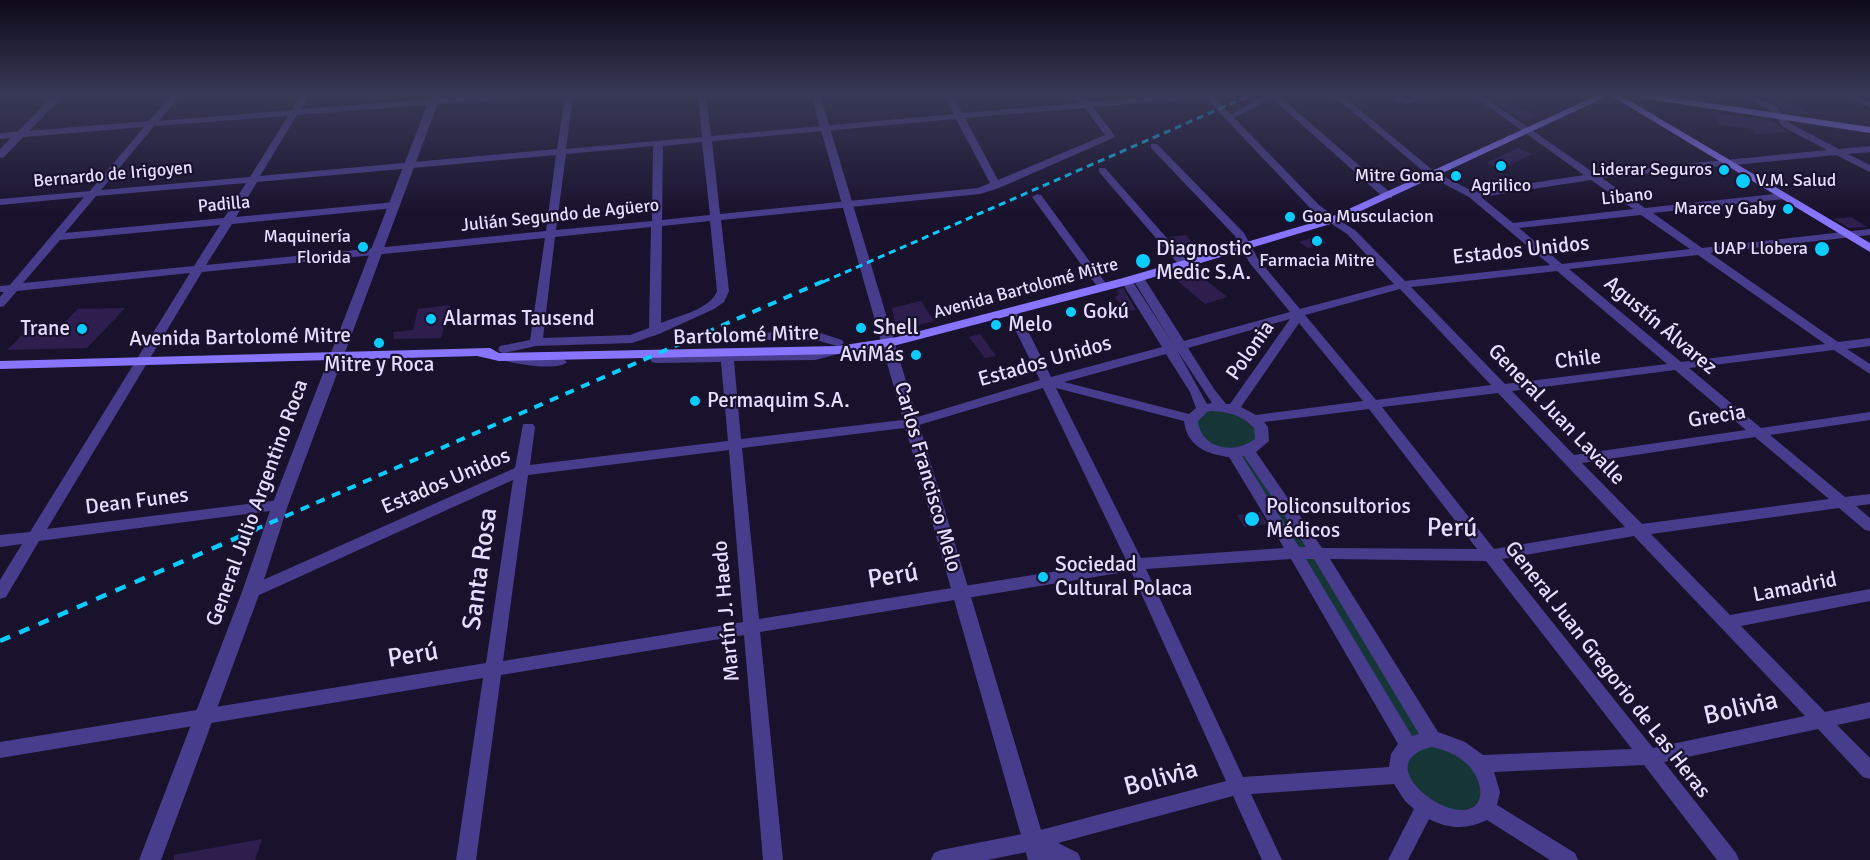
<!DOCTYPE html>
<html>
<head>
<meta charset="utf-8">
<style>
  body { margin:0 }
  canvas { display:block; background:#19122d }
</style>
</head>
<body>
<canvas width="1870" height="860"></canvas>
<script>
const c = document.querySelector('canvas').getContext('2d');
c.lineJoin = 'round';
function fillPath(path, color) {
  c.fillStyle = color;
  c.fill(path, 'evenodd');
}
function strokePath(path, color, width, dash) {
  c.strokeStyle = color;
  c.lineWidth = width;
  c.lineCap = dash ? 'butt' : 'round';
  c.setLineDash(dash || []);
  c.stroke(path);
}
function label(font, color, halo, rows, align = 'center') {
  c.font = font + ' Signika,sans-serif';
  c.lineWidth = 4.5;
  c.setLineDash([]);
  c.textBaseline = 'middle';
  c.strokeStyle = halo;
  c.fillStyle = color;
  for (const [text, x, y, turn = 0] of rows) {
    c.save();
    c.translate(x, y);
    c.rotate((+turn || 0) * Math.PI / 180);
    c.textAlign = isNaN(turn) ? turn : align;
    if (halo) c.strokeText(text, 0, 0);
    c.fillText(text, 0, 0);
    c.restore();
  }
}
fillPath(new Path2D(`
  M1214 410 1244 415 1259 433 1253 445 1225 450 1205 442 1195 422 1205 413Z
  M1248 451 1432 739 1408 745 1233 453Z
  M1432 746C1450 749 1476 761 1481 781 1482 787 1480 795 1480 801 1470 812 1450 815 1436 806 1426 800 1416 787 1408 779L1407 759 1413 752Z`), '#153537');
fillPath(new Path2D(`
  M1773 95 1812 114V116L1783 112 1778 105 1759 96Z
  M1499 102 1538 114 1523 121 1498 104Z
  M1714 113 1770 120 1788 132 1755 135 1753 129 1718 124Z
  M1518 148 1533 154 1500 169 1487 163Z
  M1851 217 1867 227 1849 228 1834 219Z
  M1186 235 1198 249 1182 252 1169 237Z
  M1317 236 1327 243 1308 248 1299 242Z
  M1196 272 1227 297 1205 304 1174 278Z
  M1123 288 1136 310 1130 311 1125 304H1121L1114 297 1119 295 1116 290Z
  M921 301 934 321 904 329 902 326 896 327 892 308Z
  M450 305 441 338 394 339 393 332 413 330 418 309Z
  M125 308 87 348 7 350 26 331 57 330 78 309Z
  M980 334 996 356 985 358 969 337Z
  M1260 512 1267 524 1244 527 1237 515Z
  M262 839 255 860H174V855Z`), '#2d1e4e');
fillPath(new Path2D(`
  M172 95H180L159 121 291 110 301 95H309L301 109 485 95H516L512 98 297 115 260 176 557 149 565 95H573L566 149 702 137 698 95H706L711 136 954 114 944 95H952L962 113 1081 103 1076 95H1084L1090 102 1173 95H1201L1197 98 1093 107 1115 136 1113 138 999 188 980 194 721 220 729 291 724 302 714 309 659 334 632 343 536 346 504 353 500 352 498 349 500 346 530 340 545 238 202 272 47 529 280 500 285 501 287 505 285 509 39 541 6 597 0 599V580L22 544 0 547V535L30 532 190 273 17 291 4 306 0 307V297L4 292H0V286L10 285 84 197 0 205V199L90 191 144 127 0 139V133L149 121ZM1085 108 1105 135 998 180 965 118ZM288 116 250 177 101 190 154 126ZM956 119 990 183 978 188 720 214 712 141ZM702 142 710 215 662 220 663 146ZM653 146 652 221 556 230 566 154ZM556 155 546 231 206 265 232 224 395 208 400 205 395 202 236 217 257 182ZM246 183 224 218 65 233 96 196ZM710 221 717 291C711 309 678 316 661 323L662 226ZM220 225 194 266 23 283 60 240ZM651 227 649 328 630 335 543 338 555 237Z
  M1266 95H1278L1392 194V198H1384L1272 98 1232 119 1225 117Z
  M1333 95H1342L1435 172 1474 192 1584 175 1472 95H1481L1594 173 1827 150 1783 127 1771 111 1742 95H1752L1777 107 1789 123 1839 149 1870 146V152L1848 154 1870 165V172L1836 155 1602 178 1645 208 1784 193 1789 196 1784 199 1653 213 1702 248 1870 229V235L1710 253 1838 342 1870 338V346L1847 349 1870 364V374L1834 350 1689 368 1761 428 1870 412V420L1770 435 1845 497 1870 494V504L1856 506 1870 518V531L1865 530 1839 508 1651 534 1730 615 1870 589V601L1741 626 1825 712 1870 702V718L1837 725 1870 758V779L1863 777 1818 729 1664 762 1736 853 1739 860H1717L1644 765 1494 772 1500 792 1497 805 1575 853 1578 860H1550L1487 820C1467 830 1448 829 1429 819L1408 860H1388L1414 809 1405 801 1394 784 1251 794 1282 860H1262L1233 796 1058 843 1078 853 1081 860H1050L1032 851 987 860H931L934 853 941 850 1033 832 1226 781 1131 571 760 632 783 860H763L744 635 501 675 476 860H456L483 678 0 758V742L486 663 513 480 257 596 251 598 245 596 243 592 245 588 515 468 523 424H533L535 427 530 465 728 441 721 362 656 363 652 362 650 359 652 356 815 352 837 346 816 340H739L737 337 739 334 743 333 817 332 842 340 844 343 839 346 844 350 842 353 815 360 734 361 741 439 911 419 1040 380 1006 311 1012 307 1018 311 1051 377 1162 347 1121 281 1127 278 1131 279 1173 344 1132 278 1138 275 1144 278 1184 341 1290 312 1249 262 1235 236 1151 148V144H1157L1244 233 1258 259 1300 309 1394 284 1347 234 1329 222 1328 220 1333 217 1355 230 1405 281 1550 265 1469 197 1429 176ZM1591 180 1633 209 1513 223 1481 197ZM1641 215 1690 249 1562 264 1519 228ZM1698 255 1825 344 1681 362 1569 269ZM1557 271 1667 364 1505 384 1411 287ZM1400 289 1491 385 1376 400 1305 315ZM1290 319 1230 404H1226L1214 389 1188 348ZM1299 323 1363 401 1256 415 1241 407ZM1177 350 1212 403 1207 404ZM1166 354 1190 392 1196 408 1189 414 1064 382ZM1675 370 1746 430 1574 455 1512 391ZM1043 388 1126 560 759 619 742 448 912 427ZM1056 388 1184 421C1187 446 1206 454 1229 457L1284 548 1141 558ZM1498 393 1625 527 1494 549 1382 407ZM1369 409 1477 549 1322 548 1256 452 1269 441 1268 427 1264 422ZM1212 411C1229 412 1242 415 1254 428L1255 439C1234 455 1201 449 1198 421L1207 412ZM1755 437 1829 499 1642 524 1582 463ZM729 450 743 622 503 661 528 475ZM1242 456H1244L1306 547H1299ZM1634 536 1805 716 1653 748 1502 559ZM1291 559 1398 744 1391 754 1389 767 1243 777 1146 569ZM1306 559H1314L1419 734 1412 736ZM1330 559 1486 561 1632 749 1483 755 1465 742 1438 732ZM1432 747C1446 750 1458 755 1468 765 1482 779 1489 809 1462 810 1430 810 1376 760 1432 747Z
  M1394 95H1402L1407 98H1410L1406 95H1439L1406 104 1393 99Z
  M1844 95H1854L1870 102V108Z
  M1099 168H1105L1188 262V266H1180L1099 172Z
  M1037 194 1041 195 1107 285V289H1099L1032 197Z
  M504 353 533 358H561L567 362C556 372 514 363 500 360L498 357Z`), '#483d8c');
fillPath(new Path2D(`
  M54 95H64L4 157 0 158V149Z
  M431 95H441L288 505 260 592 161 860H139L242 592 272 505Z
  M811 95H820L1050 860H1028Z
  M1203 95H1212L1319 205 1337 218V222H1329L1311 209Z`), '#483d8c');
fillPath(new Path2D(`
  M1598 95H1620L1870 243V252L1610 95 1337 222 1131 284 897 345 838 354 499 361 477 356 0 369V361L490 348 499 353 838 346 897 337 1123 278 1329 218Z
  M1637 95H1657L1870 127V133L1641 98Z`), '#8775ff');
strokePath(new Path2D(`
  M823 282 1251 95`), '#0accff', 3, [7, 5]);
strokePath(new Path2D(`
  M254 530 826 280`), '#0accff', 4, [9, 8]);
strokePath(new Path2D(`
  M0 641 257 529`), '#0accff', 4.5, [11, 10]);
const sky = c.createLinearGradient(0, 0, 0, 215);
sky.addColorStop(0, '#0e0a19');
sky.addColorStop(0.44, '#383957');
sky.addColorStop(1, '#38395700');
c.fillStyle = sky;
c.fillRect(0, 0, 1870, 215);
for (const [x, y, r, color] of [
  [1501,166,6,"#0accff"],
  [1724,170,6,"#0accff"],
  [1456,176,6,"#0accff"],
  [1743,181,8,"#0accff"],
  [1788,209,6,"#0accff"],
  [1290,217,6,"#0accff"],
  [1317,241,6,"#0accff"],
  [363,247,6,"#0accff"],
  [1822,249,8,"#0accff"],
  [1143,261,8,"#0accff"],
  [1071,312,6,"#0accff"],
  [431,319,6,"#0accff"],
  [996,325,6,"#0accff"],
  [861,328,6,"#0accff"],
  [82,329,6,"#0accff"],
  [379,343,6,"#0accff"],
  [916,355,6,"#0accff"],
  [695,401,6,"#0accff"],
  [1252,519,8,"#0accff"],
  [1043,577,6,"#0accff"]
]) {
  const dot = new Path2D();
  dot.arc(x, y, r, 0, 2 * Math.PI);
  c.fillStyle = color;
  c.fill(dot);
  strokePath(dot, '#19122d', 2);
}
label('18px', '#e5deff', '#19122d', [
  ["Liderar Seguros",1712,170],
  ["Mitre Goma",1444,176],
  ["V.M. Salud",1756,181,"left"],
  ["Agrilico",1501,186,"center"],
  ["Marce y Gaby",1776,209],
  ["Goa Musculacion",1302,217,"left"],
  ["Maquinería",351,237],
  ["Florida",351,258],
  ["UAP Llobera",1808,249],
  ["Farmacia Mitre",1317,261,"center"]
], 'right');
label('18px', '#e5deff', '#19122d', [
  ["Bernardo de Irigoyen",113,175,-5],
  ["Libano",1627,197,-6],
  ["Padilla",224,205,-5],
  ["Julián Segundo de Agüero",560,216,-6],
  ["Avenida Bartolomé Mitre",1026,289,-15]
]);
label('21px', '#e5deff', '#19122d', [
  ["Diagnostic",1156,249],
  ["Medic S.A.",1156,273],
  ["Gokú",1083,312],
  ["Alarmas Tausend",443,319],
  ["Melo",1008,325],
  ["Shell",873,328],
  ["Trane",70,329,"right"],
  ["AviMás",904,355,"right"],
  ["Mitre y Roca",379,365,"center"],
  ["Permaquim S.A.",707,401],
  ["Policonsultorios",1266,507],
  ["Médicos",1266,531],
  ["Sociedad",1055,565],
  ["Cultural Polaca",1055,589]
], 'left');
label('21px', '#e5deff', '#19122d', [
  ["Estados Unidos",1521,251,-6],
  ["Agustín Álvarez",1660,326,40],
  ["Bartolomé Mitre",746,336,-2],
  ["Avenida Bartolomé Mitre",240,338,-1],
  ["Polonia",1251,351,-55],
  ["Chile",1578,360,-7],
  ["Estados Unidos",1045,362,-16],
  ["General Juan Lavalle",1556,415,46],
  ["Grecia",1717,417,-9],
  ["Carlos Francisco Melo",927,477,74],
  ["Estados Unidos",446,482,-23],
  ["Dean Funes",137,502,-7],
  ["General Julio Argentino Roca",258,503,-70],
  ["Lamadrid",1795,588,-11],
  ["Martín J. Haedo",727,611,-95],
  ["General Juan Gregorio de Las Heras",1607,670,52]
]);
label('26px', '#e5deff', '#19122d', [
  ["Perú",1452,529,1],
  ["Santa Rosa",481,569,-82],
  ["Perú",893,577,-9],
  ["Perú",413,656,-9],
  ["Bolivia",1741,709,-13],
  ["Bolivia",1161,779,-15]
]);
</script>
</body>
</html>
